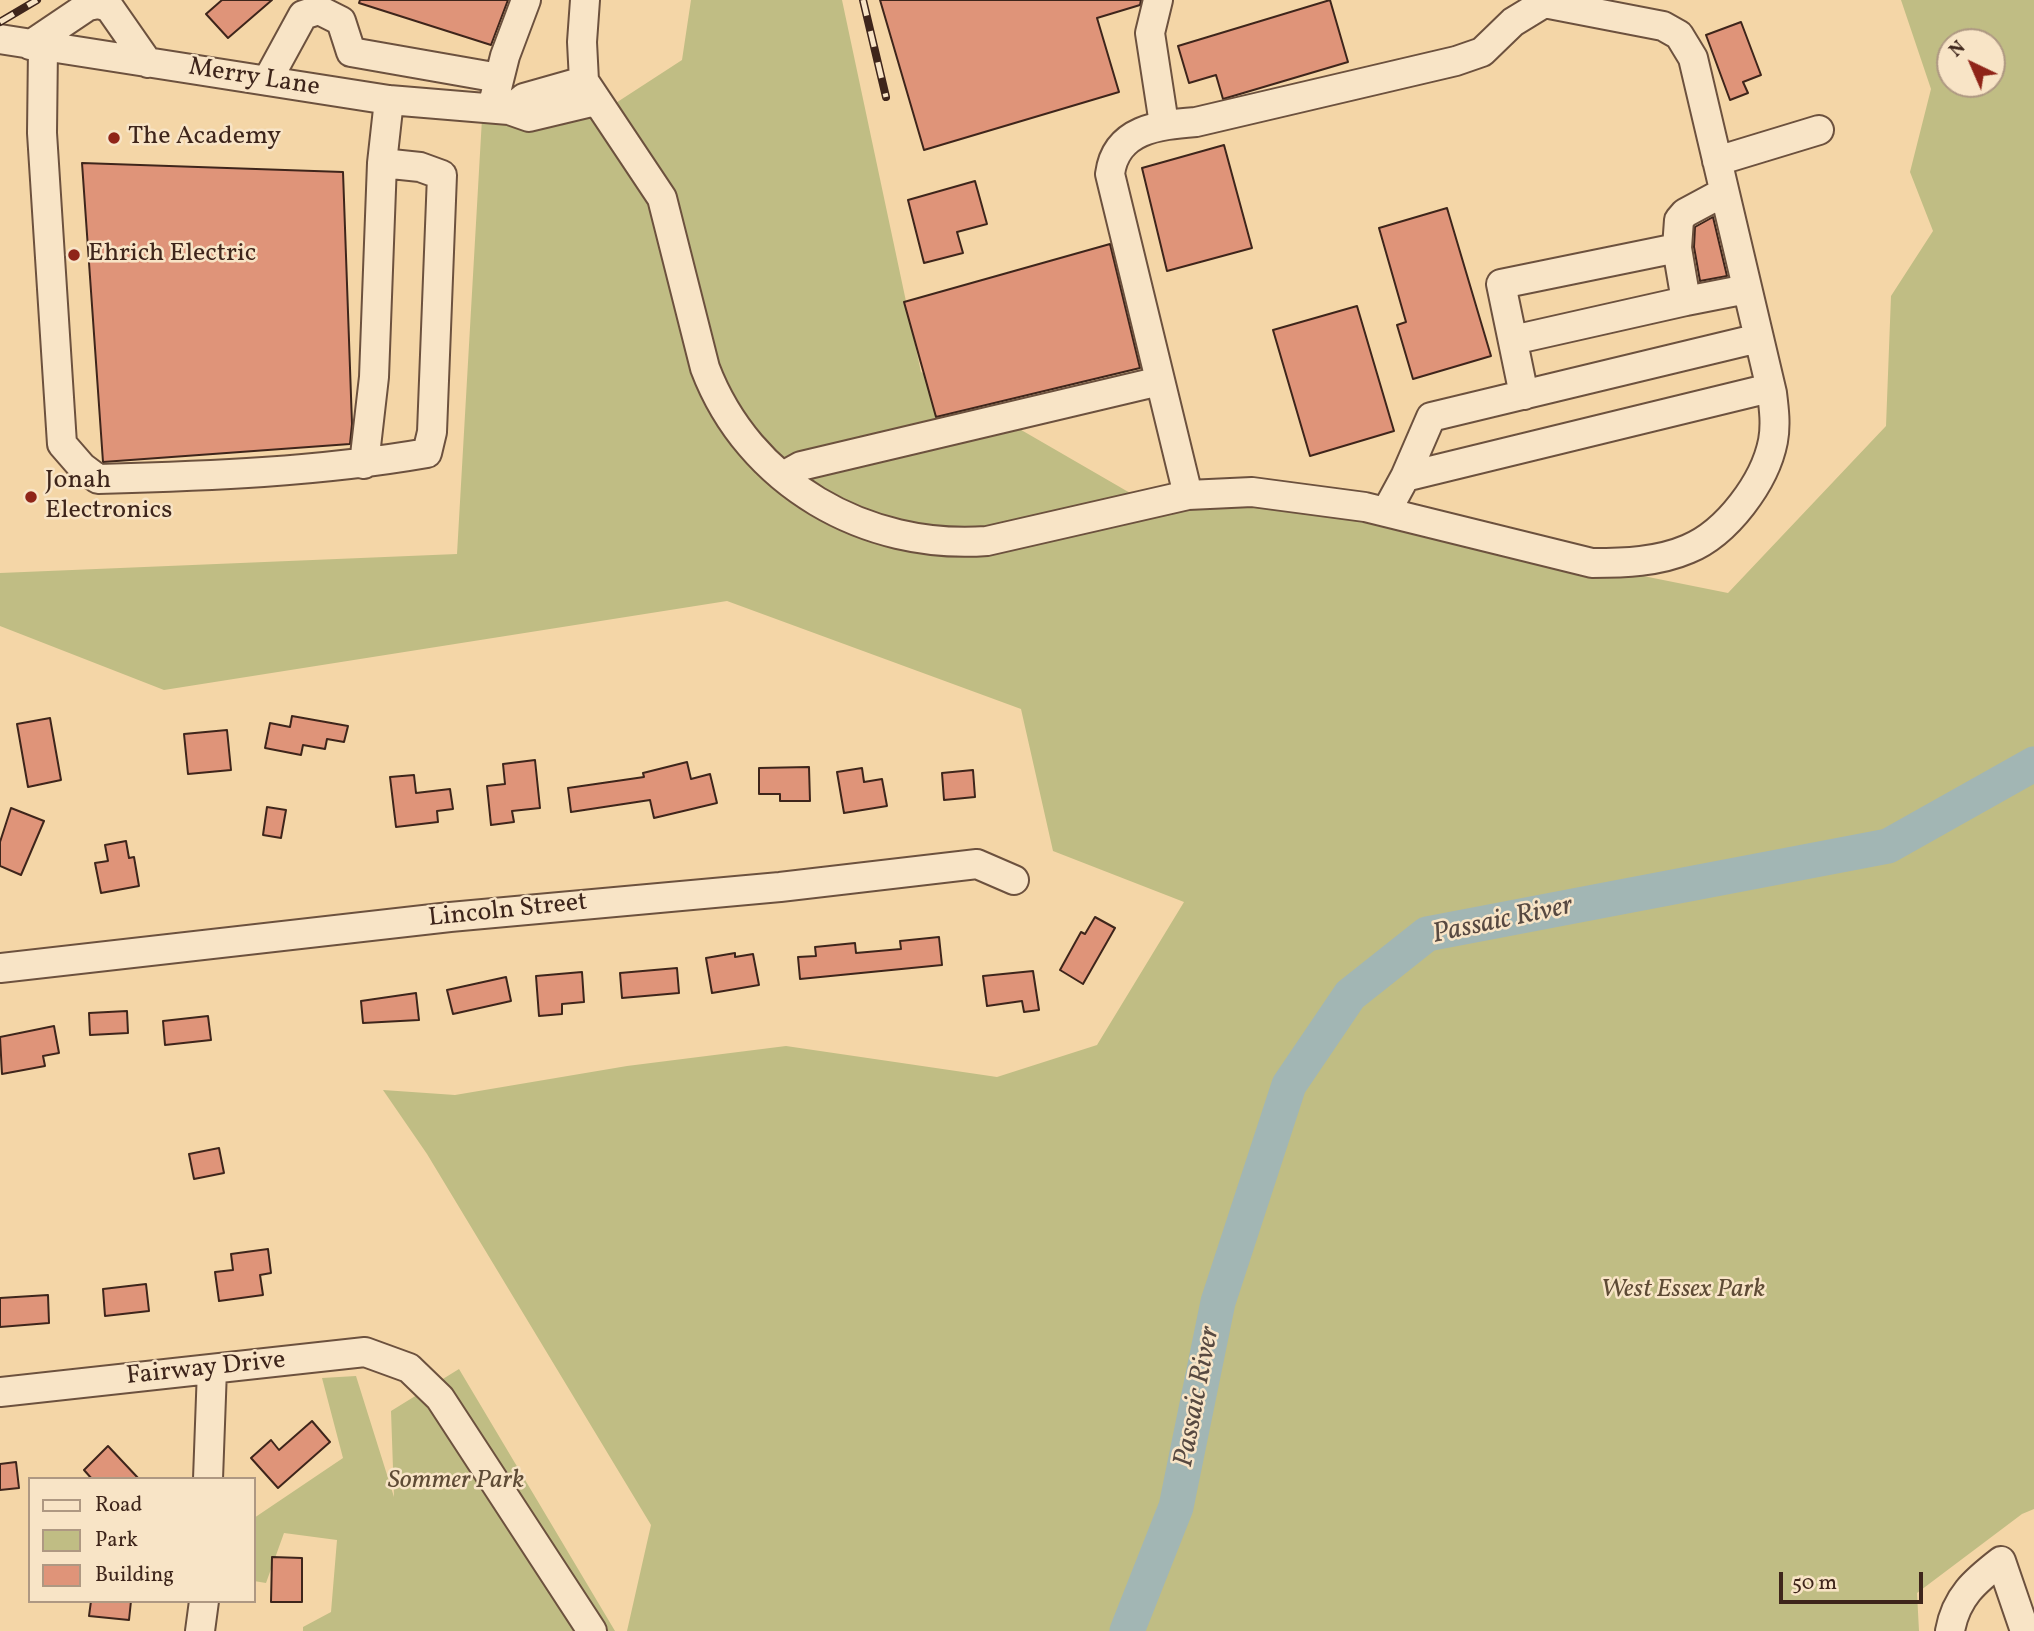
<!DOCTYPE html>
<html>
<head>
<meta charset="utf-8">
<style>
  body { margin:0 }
  #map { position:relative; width:2034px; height:1631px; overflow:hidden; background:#f4d6a7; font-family:Vollkorn,serif }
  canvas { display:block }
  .legend { position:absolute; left:28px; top:1477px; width:228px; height:126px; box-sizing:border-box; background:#f8e4c6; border:2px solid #ae9882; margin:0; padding:9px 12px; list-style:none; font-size:21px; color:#3e251b }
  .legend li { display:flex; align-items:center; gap:14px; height:35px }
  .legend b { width:35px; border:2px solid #ae9882 }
  .north { position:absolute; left:1936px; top:28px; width:70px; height:70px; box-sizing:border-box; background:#f8e4c6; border:2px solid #ae9882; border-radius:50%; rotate:316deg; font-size:19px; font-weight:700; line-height:28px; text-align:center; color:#3e251b }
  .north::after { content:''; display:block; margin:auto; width:24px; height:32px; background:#8f2418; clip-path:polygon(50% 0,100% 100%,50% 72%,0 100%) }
  .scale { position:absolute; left:1779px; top:1572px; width:144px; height:32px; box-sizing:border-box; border:4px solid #3e251b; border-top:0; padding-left:9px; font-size:21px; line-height:24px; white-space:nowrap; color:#3e251b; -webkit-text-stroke:5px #f8e4c6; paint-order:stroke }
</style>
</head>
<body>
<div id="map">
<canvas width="2034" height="1631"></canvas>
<ul class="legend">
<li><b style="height:9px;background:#f8e4c6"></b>Road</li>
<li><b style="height:19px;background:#c0bd84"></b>Park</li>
<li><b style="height:19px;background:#df9479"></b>Building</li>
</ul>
<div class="north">N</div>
<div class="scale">50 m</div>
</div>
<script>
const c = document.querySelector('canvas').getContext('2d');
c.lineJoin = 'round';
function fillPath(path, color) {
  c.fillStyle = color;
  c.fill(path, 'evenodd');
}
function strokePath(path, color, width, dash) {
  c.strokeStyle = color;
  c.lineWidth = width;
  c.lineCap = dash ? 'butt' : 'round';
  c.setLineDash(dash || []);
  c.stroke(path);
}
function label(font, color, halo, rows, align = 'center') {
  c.font = font + ' Vollkorn,serif';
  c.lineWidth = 5;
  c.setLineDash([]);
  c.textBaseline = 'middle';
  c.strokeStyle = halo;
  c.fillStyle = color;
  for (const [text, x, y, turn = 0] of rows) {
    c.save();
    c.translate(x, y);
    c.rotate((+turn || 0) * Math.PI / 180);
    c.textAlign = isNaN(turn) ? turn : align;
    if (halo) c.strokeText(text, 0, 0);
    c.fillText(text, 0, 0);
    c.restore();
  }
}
fillPath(new Path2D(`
  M691 0H842L921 372 1163 512 1269 501 1728 593 1886 426 1891 296 1933 231 1910 172 1931 89 1901 0H2034V1509L2022 1514 1917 1593 1919 1631H627L651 1525 427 1154 383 1090 455 1095 627 1066 786 1046 997 1077 1097 1045 1184 902 1053 851 1021 709 727 601 164 690 0 626V573L457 554 483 101 605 110 682 60ZM1950 42H1992V84H1950Z
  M459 1369 615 1631H303V1627L331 1612 337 1540 284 1533 266 1583 254 1581V1518L343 1458 322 1378 356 1376 394 1497 391 1411Z`), '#c0bd84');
strokePath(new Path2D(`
  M1127 1631 1176 1507 1218 1302 1289 1085 1350 995 1427 934 1888 846 2034 764`), '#a2b6b4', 35);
const building = new Path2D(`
  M222 0H272L228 38 206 14Z
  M360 0H508L491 45 359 3Z
  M880 0H1141L1140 5 1097 18 1119 92 924 150Z
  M1330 0 1348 62 1223 99 1216 75 1189 83 1178 46Z
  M1741 22 1761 75 1743 82 1748 93 1730 100 1706 35Z
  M1224 145 1252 248 1167 271 1142 168Z
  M82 163 343 172 352 424 350 444 103 462Z
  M975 181 987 224 957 232 963 253 924 263 908 200Z
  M1447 208 1491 356 1413 379 1397 325 1406 322 1379 228Z
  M1713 217 1727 276 1700 281 1694 247 1695 227Z
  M1110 244 1140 368 936 417 904 302Z
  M1357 306 1394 431 1310 456 1273 330Z
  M292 716 348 726 344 742 327 739 325 749 303 745 301 755 265 748 270 723 290 727Z
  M50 718 61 780 28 787 17 724Z
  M227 730 231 770 188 774 184 734Z
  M535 760 540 808 512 811 514 822 491 825 487 786 505 784 503 764Z
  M687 762 691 779 710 774 717 803 654 818 650 800 571 812 568 788 644 777 643 773Z
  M809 767 810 801H780V794H759V768Z
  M862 768 864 782 882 779 887 806 844 813 837 772Z
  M973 770 975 797 944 800 942 773Z
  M414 775 416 793 450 789 453 809 437 811 438 822 396 827 390 777Z
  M267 807 286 810 281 838 263 835Z
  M11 808 44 821 21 875 0 866V842Z
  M126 841 129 858 134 857 139 886 101 893 95 863 108 861 105 845Z
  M1095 917 1115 928 1083 984 1060 970 1081 932 1085 934Z
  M939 937 942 965 800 979 798 957 816 956 815 947 855 943 856 953 901 949 900 941Z
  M735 953V957L753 954 759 985 712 993 706 958Z
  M677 968 679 993 622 998 620 973Z
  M1033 971 1039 1010 1024 1012 1022 1001 987 1006 983 976Z
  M582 972 584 1002 562 1004V1014L539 1016 536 976Z
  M506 977 511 1001 453 1014 447 990Z
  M416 993 419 1020 363 1023 361 1001Z
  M127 1011 128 1033 90 1035 89 1013Z
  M208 1016 211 1040 165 1045 163 1021Z
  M54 1026 59 1053 43 1056 45 1066 2 1074 0 1037Z
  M219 1148 224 1173 194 1179 189 1154Z
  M268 1249 271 1273 260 1275 263 1295 219 1301 215 1272 233 1270 231 1254Z
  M146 1284 149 1311 105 1316 103 1289Z
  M48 1295 49 1323 0 1327V1298Z
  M312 1421 330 1442 278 1488 251 1458 271 1440 279 1450Z
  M108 1446 139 1479H92L84 1470Z
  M16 1462 19 1488 0 1490V1464Z
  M272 1557 302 1558V1602H271Z
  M91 1601H131L129 1620 89 1616Z`);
fillPath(building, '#df9479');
strokePath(building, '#3e251b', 2);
const minor = new Path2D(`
  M585 0 582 42 584 81 662 198 705 368C749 484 866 550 987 541L1188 495 1252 492 1365 507 1592 563C1624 563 1658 562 1688 549 1727 533 1765 482 1773 441 1776 425 1774 409 1772 393L1693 58 1679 35 1663 26 1544 3 1513 22 1482 52 1456 61 1196 122C1158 125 1116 129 1110 174L1188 495
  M1158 0 1150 33 1164 124
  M0 39 389 100 509 110 529 117 596 101
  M30 45 88 6 98 4 109 7 148 63
  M43 47 42 133 62 444 82 467 98 479C209 476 318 472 427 453L432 432 442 175 420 167 382 163 389 100
  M267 81 303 15 319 10 341 21 351 52 499 78
  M495 96 505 56 526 0
  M509 110 524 98 584 81
  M1717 161 1819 130
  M1677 248 1679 220 1685 213 1724 192
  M1686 301 1747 289
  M1513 340 1686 301 1677 248 1501 284 1524 395
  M364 464 374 377 382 163
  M783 476 801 466 1160 381
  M1405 477 1770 388
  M1386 512 1405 477 1431 417 1759 338
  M0 968 450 917 780 887 977 864 1014 880
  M0 1392 365 1352 409 1368 440 1398 592 1631
  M208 1479 212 1369
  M200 1631 204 1601
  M1950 1631C1956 1597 1975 1581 2001 1561L2025 1631`);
strokePath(minor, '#6c513e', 32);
strokePath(minor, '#f8e4c6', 28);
const rail = new Path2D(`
  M863 0 886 97
  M0 22 37 0`);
strokePath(rail, '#3e251b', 8);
strokePath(rail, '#f8e4c6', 5, [16]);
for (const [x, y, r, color] of [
  [114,138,7,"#8f2418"],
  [74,255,7,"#8f2418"],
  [31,497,7,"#8f2418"]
]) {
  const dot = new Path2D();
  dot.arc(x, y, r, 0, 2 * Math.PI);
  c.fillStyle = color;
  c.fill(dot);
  strokePath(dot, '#f8e4c6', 2.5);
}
label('26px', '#3e251b', '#f8e4c6', [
  ["Merry Lane",254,79,9],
  ["Lincoln Street",508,912,-6],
  ["Fairway Drive",206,1370,-6]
]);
label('26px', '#3e251b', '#f8e4c6', [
  ["The Academy",128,138],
  ["Ehrich Electric",88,255],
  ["Jonah",45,482],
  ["Electronics",45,512]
], 'left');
label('italic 26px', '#5e4b35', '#f8e4c6', [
  ["West Essex Park",1683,1291],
  ["Sommer Park",456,1482]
]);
label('italic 28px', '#574941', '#f8e4c6', [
  ["Passaic River",1503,922,-12],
  ["Passaic River",1199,1397,-79]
]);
</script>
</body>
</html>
